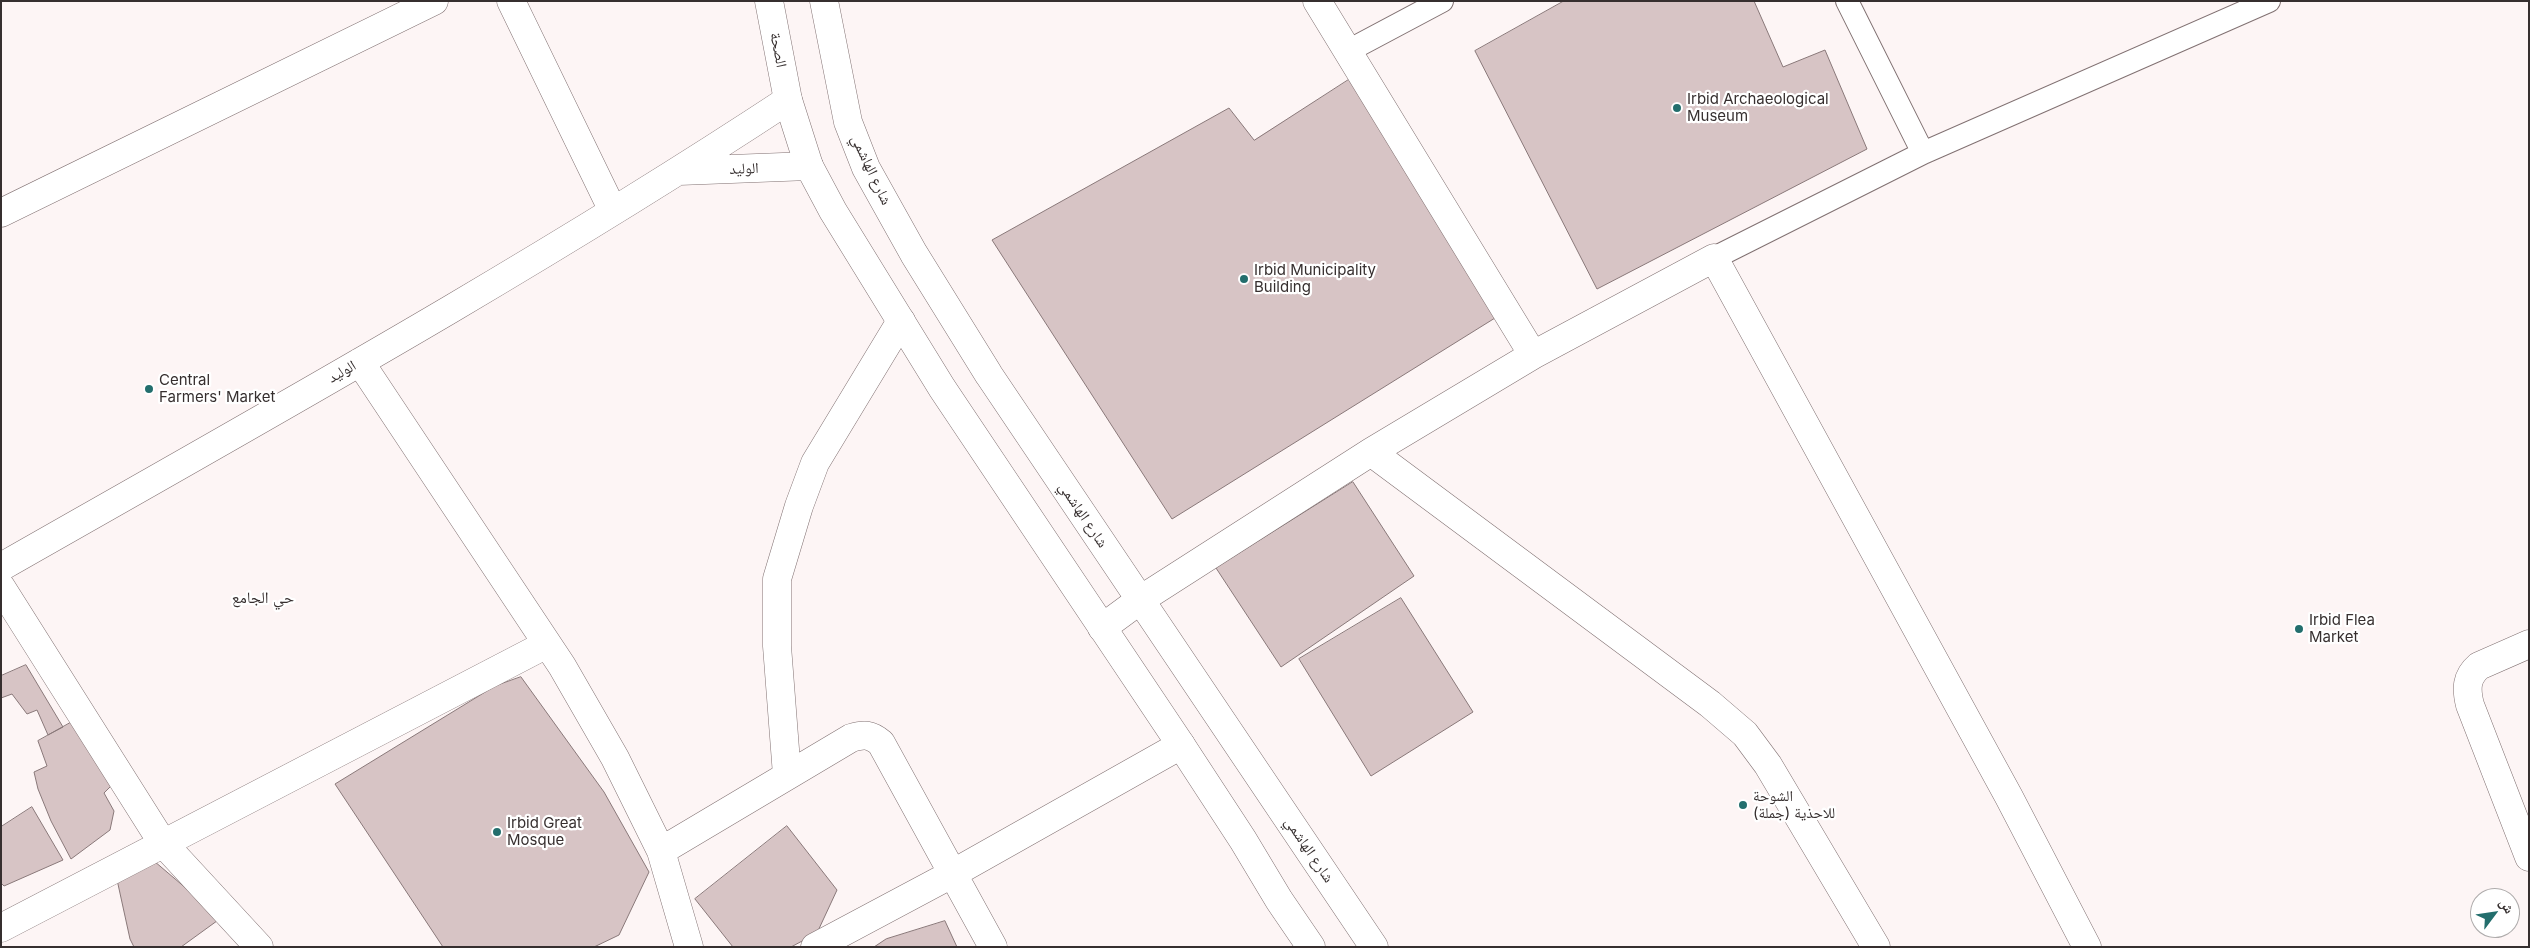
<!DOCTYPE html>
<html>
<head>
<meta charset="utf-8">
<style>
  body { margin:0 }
  #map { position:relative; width:2530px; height:948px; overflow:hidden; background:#fdf5f5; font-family:Inter,"Noto Naskh Arabic",sans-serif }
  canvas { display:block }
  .frame { position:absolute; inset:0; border:2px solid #362f2f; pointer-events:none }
  .north { position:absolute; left:2470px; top:888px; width:50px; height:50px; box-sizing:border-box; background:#fff; border:1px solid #afacac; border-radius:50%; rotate:59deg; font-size:14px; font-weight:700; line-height:20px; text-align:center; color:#362f2f }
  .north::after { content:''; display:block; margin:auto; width:18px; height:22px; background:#236e6d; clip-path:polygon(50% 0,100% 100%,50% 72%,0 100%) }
</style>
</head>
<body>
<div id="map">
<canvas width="2530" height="948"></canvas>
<div class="frame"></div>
<div class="north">ش</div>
</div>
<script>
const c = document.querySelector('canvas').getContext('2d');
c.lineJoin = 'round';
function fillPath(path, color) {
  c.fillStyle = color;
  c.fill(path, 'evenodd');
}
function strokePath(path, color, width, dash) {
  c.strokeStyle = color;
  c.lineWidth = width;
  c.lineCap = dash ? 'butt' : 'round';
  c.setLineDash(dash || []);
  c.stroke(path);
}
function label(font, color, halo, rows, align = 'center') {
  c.font = font + ' Inter,"Noto Naskh Arabic",sans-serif';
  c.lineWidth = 4.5;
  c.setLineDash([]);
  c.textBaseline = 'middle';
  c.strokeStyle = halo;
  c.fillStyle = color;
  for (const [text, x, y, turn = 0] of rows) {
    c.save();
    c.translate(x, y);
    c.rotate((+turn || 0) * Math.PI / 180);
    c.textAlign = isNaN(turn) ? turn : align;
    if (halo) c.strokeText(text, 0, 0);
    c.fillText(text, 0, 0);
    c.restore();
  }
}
const building = new Path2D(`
  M1564 1H1754L1783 67 1825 50 1867 149 1597 289 1475 51Z
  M1350 79 1495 318 1172 519 992 240 1229 108 1254 140Z
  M1353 482 1414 576 1281 667 1216 568Z
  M1401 598 1473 712 1371 776 1299 659Z
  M26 665 63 727 48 735 37 710 27 714 12 694 1 698V676Z
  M521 677 604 792 649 872 619 935 594 947H443L335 784 495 686Z
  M72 722 112 785 104 793 114 811 110 830 71 859 51 821 38 789 34 772 47 766 38 741Z
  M32 807 63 860 4 886 1 883V827Z
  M787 826 837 890 817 933 791 947H733L695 899Z
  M154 861 221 918 181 947H134L130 939 116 875Z
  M945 921 957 947H874L886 939Z`);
fillPath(building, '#d7c4c5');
strokePath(building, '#897879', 1);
const lane = new Path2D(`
  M1847 1 1923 153
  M1348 51 1442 1
  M1714 258 1923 153 2269 1`);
const street = new Path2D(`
  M511 1 613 211
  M1317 1 1533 355
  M679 171 809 166
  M1 213 434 1
  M360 362 562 666 615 758 661 851 689 947
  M1371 452 1710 704 1745 734 1768 765 1876 947
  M1 567C266 416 533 268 788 100
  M1 587 162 842 259 947
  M1102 628 1140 600 1371 452 1533 355 1714 258 2009 797 2087 947
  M2529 644 2479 666C2466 677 2466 689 2470 705L2529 857
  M787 775 777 646V579L799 506 815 463 901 321
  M661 851 851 738C864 734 870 734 881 743L993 947
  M1 928 547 644
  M815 947 952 874 1181 745`);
const secondary = new Path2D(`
  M769 1 788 100 809 166 833 211 942 388 1181 745 1243 840 1279 900 1311 947
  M824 1 848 122 866 168 914 254 989 375 1374 947`);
strokePath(lane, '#817172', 24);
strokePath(street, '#817172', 29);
strokePath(secondary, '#817172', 29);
strokePath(lane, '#fff', 22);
strokePath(street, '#fff', 28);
strokePath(secondary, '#fff', 28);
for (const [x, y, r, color] of [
  [1677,108,5,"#236e6d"],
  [1244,279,5,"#236e6d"],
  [149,389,5,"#236e6d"],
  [2299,629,5,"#236e6d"],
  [1743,805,5,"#236e6d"],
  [497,832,5,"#236e6d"]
]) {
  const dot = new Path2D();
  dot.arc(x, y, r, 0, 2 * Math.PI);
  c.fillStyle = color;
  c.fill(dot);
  strokePath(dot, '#fff', 2);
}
label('15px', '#362f2f', '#fff', [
  ["الصحة",778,50,79],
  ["الوليد",744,169,-2],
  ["شارع الهاشمي",871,170,65],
  ["الوليد",342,372,-30],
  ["شارع الهاشمي",1083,515,56],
  ["شارع الهاشمي",1309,850,56]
]);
label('15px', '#362f2f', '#fff', [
  ["Irbid Archaeological",1687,99],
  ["Museum",1687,116],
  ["Irbid Municipality",1254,270],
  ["Building",1254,287],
  ["Central",159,380],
  ["Farmers' Market",159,397],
  ["Irbid Flea",2309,620],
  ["Market",2309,637],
  ["الشوحة",1753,796],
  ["للاحذية (جملة)",1753,813],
  ["Irbid Great",507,823],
  ["Mosque",507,840]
], 'left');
label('16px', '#362f2f', '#fff', [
  ["حي الجامع",263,598]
]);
</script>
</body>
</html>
